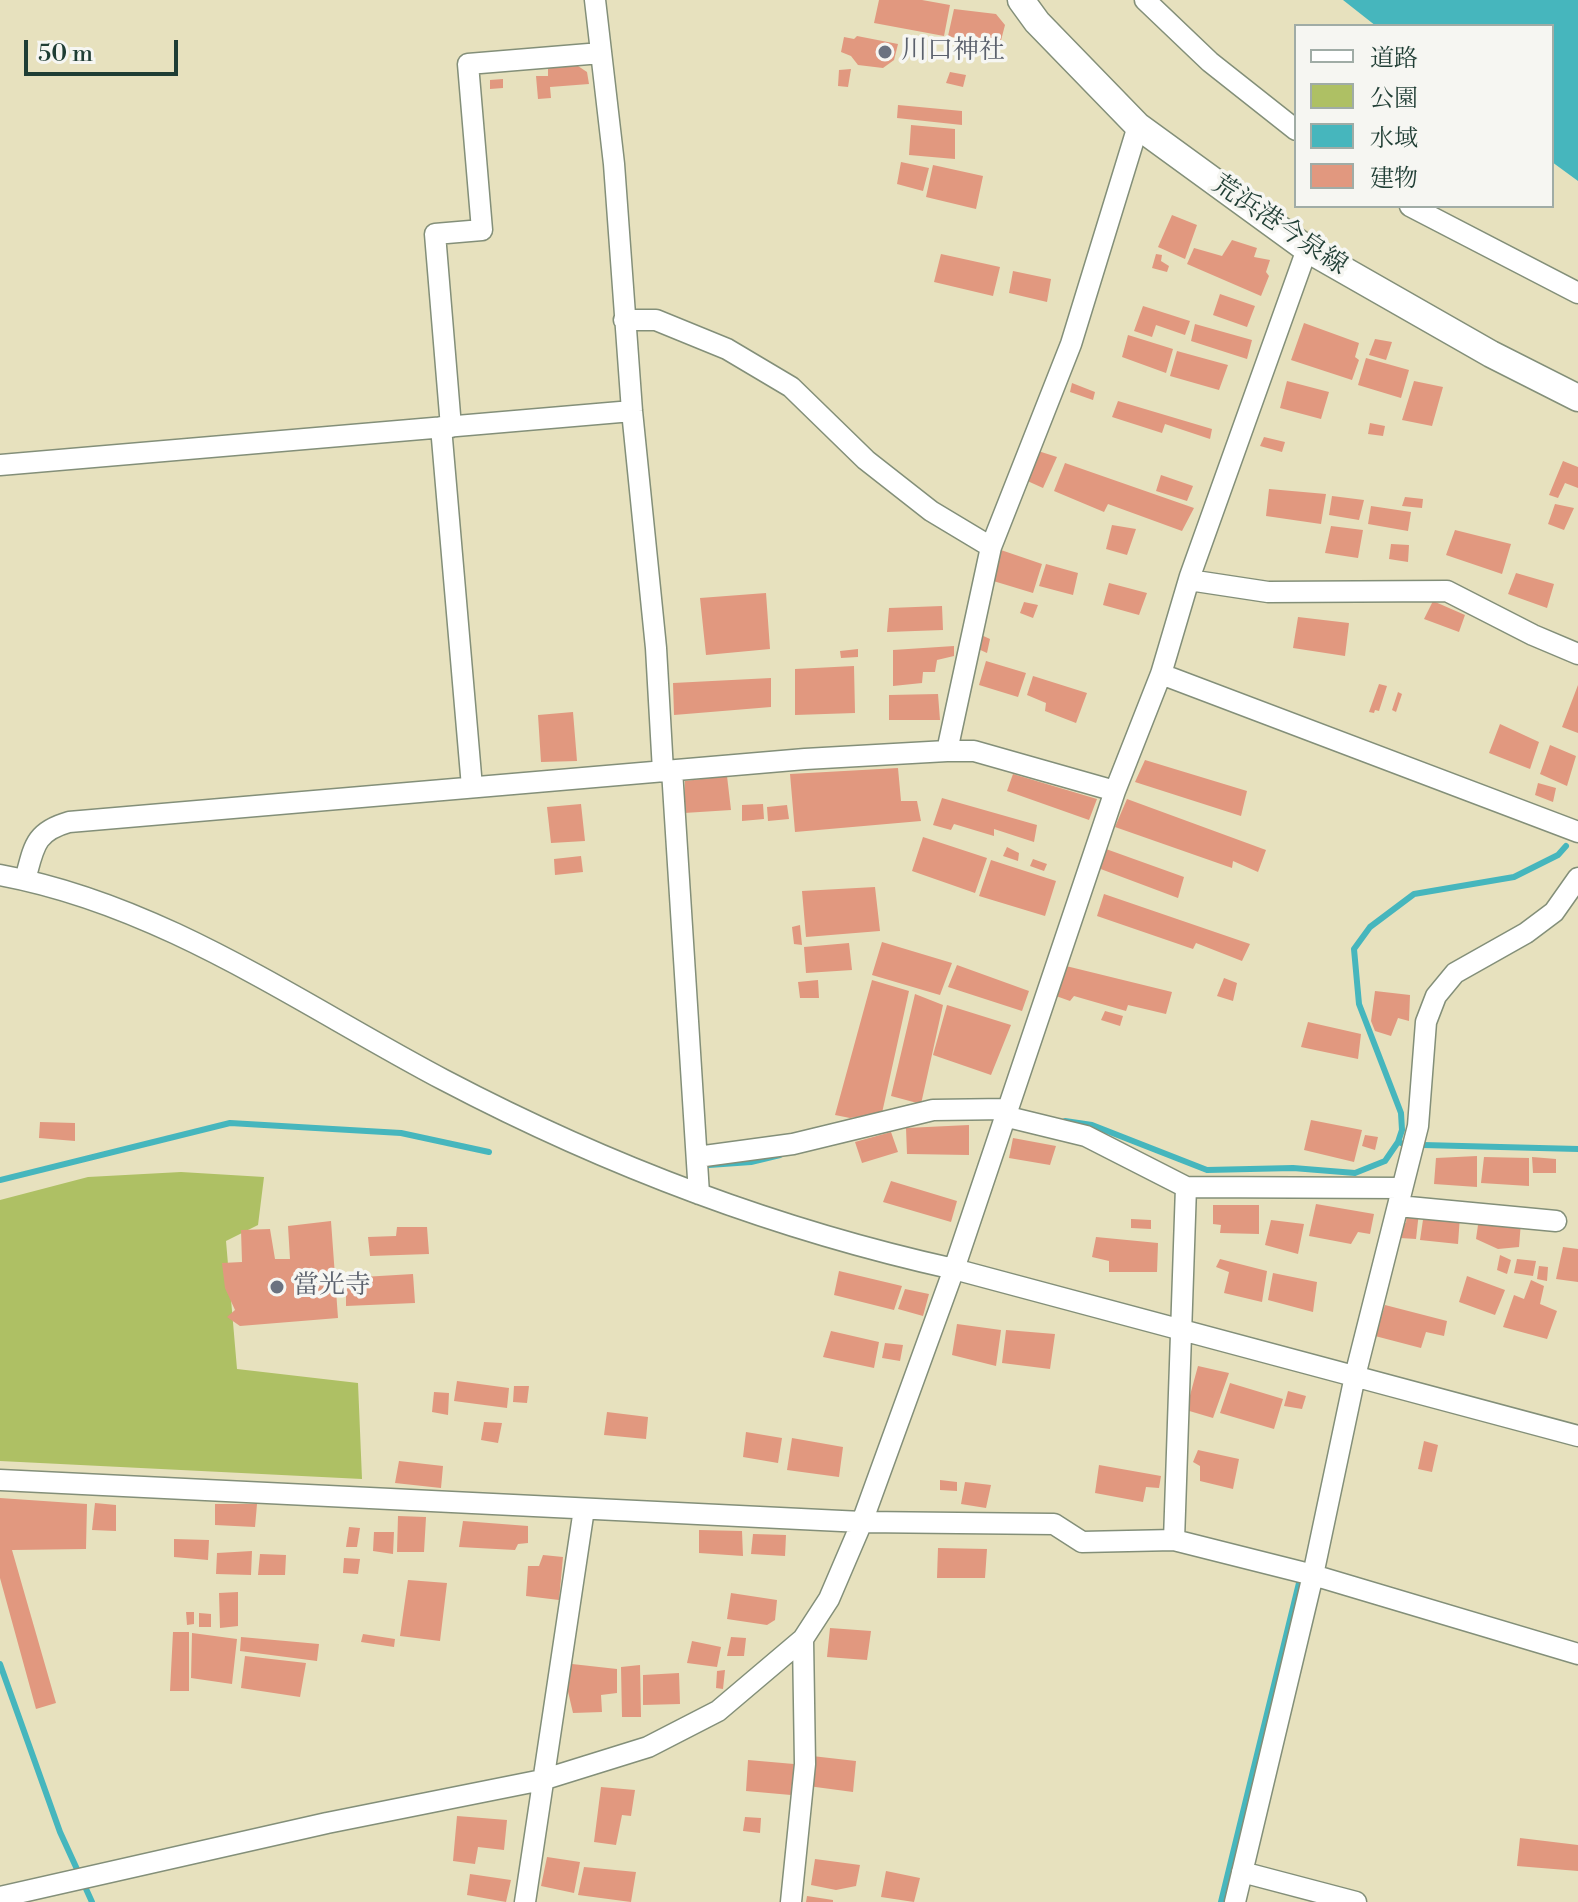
<!DOCTYPE html>
<html>
<head>
<meta charset="utf-8">
<style>
  body { margin:0 }
  #map { position:relative; width:1578px; height:1902px; overflow:hidden; background:#e7e1be; font-family:"Libre Bodoni","Noto Serif JP",serif }
  canvas { display:block }
  .legend { position:absolute; left:1294px; top:24px; width:260px; height:184px; box-sizing:border-box; background:#f6f6f2; border:2px solid #a0aca6; margin:0; padding:10px 14px; list-style:none; font-size:24px; color:#1f3d34 }
  .legend li { display:flex; align-items:center; gap:16px; height:40px }
  .legend b { width:40px; border:2px solid #a0aca6 }
  .scale { position:absolute; left:24px; top:40px; width:154px; height:36px; box-sizing:border-box; border:4px solid #1f3d34; border-top:0; padding-left:10px; font-size:24px; line-height:28px; white-space:nowrap; color:#1f3d34; -webkit-text-stroke:6px #f6f6f2; paint-order:stroke }
</style>
</head>
<body>
<div id="map">
<canvas width="1578" height="1902"></canvas>
<ul class="legend">
<li><b style="height:10px;background:#fff"></b>道路</li>
<li><b style="height:22px;background:#aec064"></b>公園</li>
<li><b style="height:22px;background:#46b6bd"></b>水域</li>
<li><b style="height:22px;background:#e1987f"></b>建物</li>
</ul>
<div class="scale">50 m</div>
</div>
<script>
const c = document.querySelector('canvas').getContext('2d');
c.lineJoin = 'round';
function fillPath(path, color) {
  c.fillStyle = color;
  c.fill(path, 'evenodd');
}
function strokePath(path, color, width, dash) {
  c.strokeStyle = color;
  c.lineWidth = width;
  c.lineCap = dash ? 'butt' : 'round';
  c.setLineDash(dash || []);
  c.stroke(path);
}
function label(font, color, halo, rows, align = 'center') {
  c.font = font + ' "Libre Bodoni","Noto Serif JP",serif';
  c.lineWidth = 7;
  c.setLineDash([]);
  c.textBaseline = 'middle';
  c.strokeStyle = halo;
  c.fillStyle = color;
  for (const [text, x, y, turn = 0] of rows) {
    c.save();
    c.translate(x, y);
    c.rotate((+turn || 0) * Math.PI / 180);
    c.textAlign = isNaN(turn) ? turn : align;
    if (halo) c.strokeText(text, 0, 0);
    c.fillText(text, 0, 0);
    c.restore();
  }
}
fillPath(new Path2D(`
  M181 1172 264 1177 258 1225 226 1241 237 1369 358 1383 362 1479 0 1461V1200L88 1177Z`), '#aec064');
fillPath(new Path2D(`
  M1343 0H1578V181L1552 162V26H1376Z`), '#46b6bd');
strokePath(new Path2D(`
  M1065 1121 1092 1125 1207 1170 1293 1168 1355 1173 1385 1161 1398 1142 1401 1143
  M1398 1142 1402 1130 1401 1113 1359 1004 1354 949 1370 927 1414 894 1514 877 1558 855 1566 846
  M1423 1145 1578 1149
  M709 1165 751 1162 780 1155
  M0 1180 230 1123 401 1133 489 1152
  M0 1664 60 1832 92 1902
  M1221 1902 1299 1583`), '#46b6bd', 6);
fillPath(new Path2D(`
  M879 0H922L950 5 944 36 874 23Z
  M954 9 996 14 1005 25 999 48 948 36Z
  M857 36 898 44 894 60 883 68 858 65 851 56 841 52 844 37 854 39Z
  M578 66 587 72 589 84 550 87 551 98 538 99 536 76H548V68Z
  M851 69 848 87 838 86 839 70Z
  M950 72 966 75 963 87 946 83Z
  M503 79V88L490 89V80Z
  M898 105 962 111V125L897 118Z
  M911 125 955 129V159L909 155Z
  M901 162 929 168 923 191 897 184Z
  M933 165 983 176 976 209 926 197Z
  M1172 215 1197 225 1185 259 1158 247Z
  M1232 240 1257 248 1254 257 1270 260 1266 272 1269 276 1261 296 1187 264 1194 248 1222 256Z
  M941 254 1000 267 993 296 934 282Z
  M1156 254 1162 255 1161 261 1169 266 1167 272 1152 268Z
  M1013 271 1051 279 1047 302 1009 293Z
  M1220 294 1255 306 1247 327 1213 315Z
  M1143 306 1190 321 1185 335 1156 325 1152 337 1134 331Z
  M1304 323 1359 343 1355 357 1359 360 1352 380 1291 360Z
  M1195 324 1252 340 1247 359 1191 341Z
  M1128 335 1173 349 1166 373 1122 357Z
  M1375 339 1392 342 1386 360 1369 355Z
  M1177 351 1228 365 1219 390 1170 376Z
  M1366 358 1409 370 1401 398 1358 385Z
  M1287 381 1329 392 1321 419 1280 408Z
  M1414 381 1443 387 1432 426 1402 420Z
  M1072 383 1095 392 1093 400 1070 392Z
  M1118 401 1212 429 1210 439 1165 424 1162 433 1112 417Z
  M1370 423 1385 426 1383 436 1368 434Z
  M1264 437 1285 442 1282 452 1260 446Z
  M1035 450 1057 457 1043 488 1023 479Z
  M1563 461 1578 467V488L1565 483 1558 498 1549 495Z
  M1065 463 1194 508 1182 531 1108 504 1104 512 1054 491Z
  M1161 475 1193 486 1187 501 1156 491Z
  M1269 489 1326 494 1321 524 1266 516Z
  M1332 496 1364 500 1359 520 1329 515Z
  M1405 497 1423 499 1422 508 1402 506Z
  M1555 504 1574 508 1564 530 1548 524Z
  M1371 506 1411 512 1408 531 1368 524Z
  M1112 525 1136 529 1127 555 1106 549Z
  M1331 526 1363 530 1358 558 1325 553Z
  M1455 530 1511 544 1502 574 1446 555Z
  M1391 544 1409 545 1408 562 1389 559Z
  M998 549 1042 564 1033 593 990 580Z
  M1046 564 1078 573 1073 595 1039 586Z
  M1516 573 1554 584 1547 608 1508 594Z
  M1109 583 1147 593 1139 615 1103 605Z
  M766 593 770 649 706 655 700 598Z
  M1433 601 1465 615 1459 632 1424 619Z
  M1024 602 1038 605 1033 618 1020 613Z
  M942 606 943 630 887 632 889 608Z
  M1298 617 1349 623 1345 656 1293 648Z
  M979 634 990 639 987 653 976 648Z
  M954 646V656L937 660 935 672H923L922 683 893 686V650Z
  M858 649V657L841 658 840 651Z
  M986 661 1026 673 1018 697 979 685Z
  M854 666 855 713 795 715V669Z
  M1033 676 1087 693 1076 723 1045 711 1046 703 1027 695Z
  M771 678V707L674 715 673 683Z
  M1379 684 1387 686 1379 711 1375 710 1374 713 1369 712Z
  M1578 685V733L1562 727Z
  M1398 692 1402 694 1396 712 1392 710Z
  M938 694 940 720H889V695Z
  M573 712 577 761 541 762 538 715Z
  M1500 724 1539 742 1530 769 1489 753Z
  M1550 745 1576 756 1567 786 1540 774Z
  M1145 760 1247 791 1241 816 1135 782Z
  M898 768 901 801H917L921 821 795 832 790 774Z
  M1013 774 1097 799 1089 820 1007 791Z
  M727 776 731 810 684 813 685 781Z
  M1538 783 1556 788 1553 802 1535 795Z
  M942 798 1037 825 1034 842 994 829V836L954 824 951 830 933 825Z
  M1127 799 1266 850 1258 872 1233 861 1232 868 1115 827Z
  M581 804 585 841 551 843 547 807Z
  M763 804 764 819 742 821V805Z
  M787 805 789 819 768 821 767 807Z
  M923 837 987 858 975 893 912 871Z
  M1007 847 1019 853 1018 861 1003 856Z
  M1106 849 1184 877 1178 898 1098 868Z
  M581 856 583 872 555 875 554 859Z
  M1033 859 1047 864 1044 871 1030 866Z
  M991 860 1056 881 1045 916 979 896Z
  M875 887 880 931 806 937 802 891Z
  M1104 894 1250 944 1242 961 1196 943 1193 949 1097 916Z
  M800 925 802 945 794 944 792 927Z
  M882 942 952 963 940 995 872 975Z
  M849 943 852 970 806 973 804 947Z
  M957 965 1029 991 1022 1011 948 987Z
  M1066 966 1172 992 1166 1014 1128 1005 1126 1011 1074 996 1070 1001 1056 996Z
  M1224 978 1237 983 1233 1001 1217 996Z
  M818 980 819 998H800L798 982Z
  M872 980 909 991 882 1113 850 1118 835 1115Z
  M1375 991 1410 995 1409 1021 1398 1018 1391 1036 1375 1031 1371 1021Z
  M915 994 943 1005 921 1104 891 1096Z
  M947 1005 1011 1025 991 1075 933 1055Z
  M1105 1011 1123 1016 1120 1026 1101 1020Z
  M1308 1022 1361 1034 1358 1059 1301 1047Z
  M1311 1120 1362 1130 1354 1162 1304 1150Z
  M40 1122 75 1123V1141L39 1138Z
  M969 1125V1155L907 1154 906 1128Z
  M891 1132 898 1152 862 1163 855 1142Z
  M1365 1135 1378 1137 1375 1150 1362 1146Z
  M1013 1138 1056 1146 1050 1165 1009 1158Z
  M1477 1156V1187L1434 1184 1436 1158Z
  M1484 1157 1529 1158V1186L1481 1183Z
  M1532 1157 1556 1159V1173H1533Z
  M891 1181 957 1201 951 1222 883 1202Z
  M1316 1204 1374 1214 1370 1234 1358 1232 1351 1244 1309 1236Z
  M1213 1205H1259V1234L1220 1233 1221 1225 1213 1224Z
  M1407 1212H1419L1416 1239 1400 1238 1402 1222 1406 1223Z
  M1424 1213 1460 1216 1458 1244 1420 1240Z
  M1479 1218 1521 1222 1519 1247 1498 1249 1476 1239Z
  M1131 1219 1151 1220V1229L1131 1228Z
  M1271 1220 1304 1224 1298 1254 1265 1245Z
  M331 1221 338 1318 240 1326 227 1317 235 1310 225 1288 222 1263 242 1262 241 1230 270 1229 275 1259H290L288 1226Z
  M397 1227H427L429 1254 370 1256 368 1237 396 1236Z
  M1096 1237 1158 1243 1157 1272H1109V1261L1092 1257Z
  M1563 1247 1578 1249V1282L1556 1279Z
  M1500 1255 1511 1260 1507 1274 1497 1270Z
  M1220 1259 1267 1271 1262 1302 1224 1293 1229 1272 1216 1267Z
  M1517 1259 1536 1261 1533 1276 1514 1273Z
  M1539 1266 1548 1267 1547 1281 1537 1279Z
  M839 1271 902 1286 894 1310 834 1295Z
  M1273 1273 1317 1282 1313 1312 1268 1300Z
  M413 1274 415 1303 346 1306V1278Z
  M1467 1276 1505 1290 1495 1315 1459 1302Z
  M1531 1280 1544 1286 1540 1304 1557 1311 1547 1339 1503 1327 1514 1295 1524 1299Z
  M905 1289 929 1294 923 1316 898 1309Z
  M1385 1305 1447 1321 1444 1336 1426 1332 1421 1348 1375 1336Z
  M957 1324 1001 1330 996 1366 952 1355Z
  M1006 1330 1055 1334 1050 1369 1002 1363Z
  M831 1331 879 1342 874 1368 823 1357Z
  M885 1343 903 1345 900 1361 882 1358Z
  M1198 1366 1229 1373 1213 1418 1186 1410Z
  M457 1381 509 1388 507 1408 454 1401Z
  M1230 1383 1283 1399 1274 1429 1220 1413Z
  M514 1386H529L527 1403 513 1402Z
  M1288 1391 1306 1396 1302 1409 1284 1406Z
  M434 1392 449 1393 448 1415 432 1412Z
  M607 1412 648 1417 646 1439 604 1435Z
  M484 1422 502 1423 498 1443 481 1440Z
  M746 1432 782 1438 778 1463 743 1457Z
  M792 1438 843 1447 839 1477 787 1470Z
  M1424 1441 1438 1445 1432 1472 1418 1469Z
  M1198 1450 1239 1459 1233 1489 1200 1481V1466L1193 1462Z
  M399 1461 443 1466 441 1488 395 1483Z
  M1099 1465 1161 1476 1159 1488 1146 1487 1143 1502 1095 1493Z
  M940 1480 957 1482V1491L940 1490Z
  M965 1482 991 1485 986 1508 961 1504Z
  M0 1498 87 1504 86 1549 12 1550 56 1703 36 1709 0 1578Z
  M95 1503 116 1505V1531L92 1530Z
  M215 1504H257L255 1527 215 1525Z
  M398 1516 426 1517 424 1552H397Z
  M463 1521 528 1526V1543L518 1544 515 1550 459 1547Z
  M349 1527 360 1528 357 1547H346Z
  M699 1530 742 1531 743 1556 699 1553Z
  M374 1532H394L393 1554 373 1551Z
  M753 1534 786 1535 785 1556 751 1554Z
  M174 1539 209 1540 208 1560 174 1557Z
  M938 1548 987 1549 985 1578H937Z
  M252 1551 251 1575 216 1574 217 1553Z
  M260 1554 286 1555 285 1575H258Z
  M543 1555 563 1557 559 1600 526 1596 528 1566H539Z
  M344 1558 360 1559 358 1574 343 1573Z
  M408 1580 447 1583 440 1641 400 1636Z
  M238 1592V1626L220 1628 219 1593Z
  M731 1593 777 1600 775 1620 767 1625 727 1619Z
  M186 1612H194V1624L187 1625Z
  M199 1613 211 1614V1627H199Z
  M830 1628 871 1631 867 1660 827 1657Z
  M173 1632H189V1691H170Z
  M192 1633 237 1639 232 1684 191 1678Z
  M363 1634 395 1639 394 1647 361 1642Z
  M241 1637 319 1644 317 1661 240 1651Z
  M731 1637 746 1638 744 1656H727Z
  M692 1641 721 1647 717 1667 687 1663Z
  M245 1656 306 1663 300 1697 241 1688Z
  M572 1664 617 1669V1693L601 1695 602 1712 573 1713 566 1683Z
  M640 1665 641 1717H622L621 1667Z
  M725 1670 723 1689 716 1688 717 1671Z
  M679 1673 680 1704 643 1705V1675Z
  M812 1756 856 1761 853 1792 808 1786Z
  M748 1760 794 1764 791 1795 746 1791Z
  M601 1787 635 1790 631 1816 622 1815 616 1845 594 1842Z
  M457 1816 507 1820 504 1850 478 1847 475 1864 453 1861Z
  M745 1817 761 1818 760 1833 743 1831Z
  M1520 1838 1578 1845V1871L1517 1866Z
  M547 1857 580 1862 574 1893 541 1886Z
  M815 1859 860 1865 856 1886 836 1890 811 1885Z
  M584 1867 636 1872 631 1902 578 1895Z
  M886 1871 920 1878 914 1902 881 1897Z
  M470 1874 511 1880 506 1902 467 1895Z
  M807 1896 833 1900V1902H806Z`), '#e1987f');
const minor = new Path2D(`
  M595 0 614 164 632 411 656 648 663 771
  M1145 0 1210 62 1296 130
  M1410 206 1578 293
  M624 320H656L727 349 791 387 866 460 931 511 991 547
  M441 427 472 787
  M451 427 435 234 482 230 468 64 601 53
  M0 465 632 411
  M1189 580 1268 592 1447 591 1533 635 1578 654
  M1161 674 1578 832
  M947 751 991 547 1071 344 1138 126
  M672 770 699 1194
  M0 875C163 905 300 1004 444 1080 604 1164 778 1230 954 1269L1578 1436
  M25 880C34 847 34 832 69 822L805 759 947 751H974L1115 791
  M1004 1116 1086 1136 1186 1187 1402 1188
  M697 1157 793 1144 933 1110 1007 1109
  M1398 1206 1556 1221
  M0 1480 862 1522 1054 1524 1082 1542 1174 1540 1313 1575 1578 1654
  M1174 1540 1186 1187
  M1242 1872 1356 1902
  M0 1897 327 1823 542 1780 648 1747 718 1711 803 1639 829 1599 862 1522 954 1269 1115 791 1161 674 1190 576 1307 249
  M525 1902 584 1509
  M791 1902 805 1764 803 1639
  M1235 1902 1313 1575 1355 1376 1418 1126 1426 1022 1436 996 1455 973 1526 933 1554 912 1578 878`);
const major = new Path2D(`
  M1021 0 1037 22 1138 126 1307 249 1491 354 1578 398`);
strokePath(minor, '#838f79', 23);
strokePath(major, '#838f79', 29);
strokePath(minor, '#fff', 20);
strokePath(major, '#fff', 26);
for (const [x, y, r, color] of [
  [885,52,8,"#6b7280"],
  [277,1287,8,"#6b7280"]
]) {
  const dot = new Path2D();
  dot.arc(x, y, r, 0, 2 * Math.PI);
  c.fillStyle = color;
  c.fill(dot);
  strokePath(dot, '#f6f6f2', 3);
}
label('26px', '#5b616d', '#f6f6f2', [
  ["川口神社",901,52],
  ["當光寺",293,1287]
], 'left');
label('26px', '#1f3d34', '#f6f6f2', [
  ["荒浜港今泉線",1279,226,34]
]);
</script>
</body>
</html>
